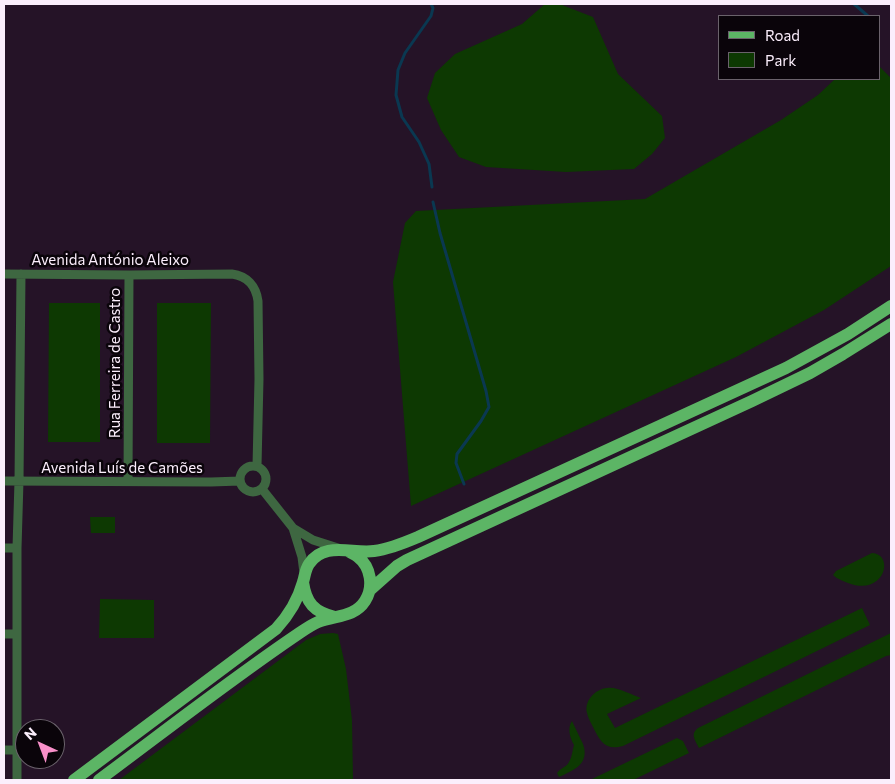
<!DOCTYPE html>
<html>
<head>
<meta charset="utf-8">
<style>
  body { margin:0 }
  #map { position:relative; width:895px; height:784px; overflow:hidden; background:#251327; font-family:Commissioner,sans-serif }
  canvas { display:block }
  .frame { position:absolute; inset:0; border:5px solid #fbeefc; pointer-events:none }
  .legend { position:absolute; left:718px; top:15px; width:162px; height:65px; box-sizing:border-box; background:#0a040a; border:1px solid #6a626b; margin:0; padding:6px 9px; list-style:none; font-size:15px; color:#fbeefc }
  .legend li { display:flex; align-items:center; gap:10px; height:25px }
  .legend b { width:25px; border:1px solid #6a626b }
  .north { position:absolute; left:15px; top:719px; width:50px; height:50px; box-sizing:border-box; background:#0a040a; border:1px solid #6a626b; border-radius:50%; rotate:317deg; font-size:14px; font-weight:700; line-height:20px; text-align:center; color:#fbeefc }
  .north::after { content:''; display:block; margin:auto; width:18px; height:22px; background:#f990ca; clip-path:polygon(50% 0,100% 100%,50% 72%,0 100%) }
</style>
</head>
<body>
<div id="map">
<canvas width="895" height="784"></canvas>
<div class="frame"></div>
<ul class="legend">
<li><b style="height:6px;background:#5cb565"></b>Road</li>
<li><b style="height:14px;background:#0d3902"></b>Park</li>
</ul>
<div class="north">N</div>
</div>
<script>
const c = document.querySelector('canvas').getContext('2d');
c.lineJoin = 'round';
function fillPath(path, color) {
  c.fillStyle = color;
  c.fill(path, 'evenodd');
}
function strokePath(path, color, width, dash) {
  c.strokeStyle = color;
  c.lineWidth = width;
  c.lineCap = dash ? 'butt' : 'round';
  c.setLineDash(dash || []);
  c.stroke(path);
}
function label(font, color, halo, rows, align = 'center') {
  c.font = font + ' Commissioner,sans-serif';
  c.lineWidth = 5;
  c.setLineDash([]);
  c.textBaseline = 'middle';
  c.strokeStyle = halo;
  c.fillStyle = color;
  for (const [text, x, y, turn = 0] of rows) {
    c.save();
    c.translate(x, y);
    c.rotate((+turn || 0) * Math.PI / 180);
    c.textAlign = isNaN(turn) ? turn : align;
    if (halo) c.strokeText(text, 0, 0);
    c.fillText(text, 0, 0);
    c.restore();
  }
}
fillPath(new Path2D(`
  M545 4 562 5 593 17 618 74 662 116 665 138 652 154 634 169 566 172 486 167 459 157 441 130 427 98 435 73 455 54 522 24Z
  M879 66 891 78V266L824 310 736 357 411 506 393 282 405 223 416 211 645 199 781 120 818 95 835 79H879Z
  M49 303H100V442H48Z
  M157 303H211L210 443H157Z
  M90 517H115V533H91Z
  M872 553C895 554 885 597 848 583 843 581 837 579 833 575L836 571Z
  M100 599 154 600V638H99Z
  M862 608 870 625 623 746C605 751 600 741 593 727 591 723 588 718 587 713 584 701 595 689 607 688 616 686 632 695 641 698L607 714 615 728Z
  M333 633 338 634 346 669 352 720 353 780H119L306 640 320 634Z
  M891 633V655L886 656 699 748C695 740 690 734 698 728Z
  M572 721 583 744C590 764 574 770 559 777L557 773C560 769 563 768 567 765 572 759 572 752 574 745 570 738 567 728 572 721Z
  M677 738 683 741 689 753 633 780H590Z`), '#0d3902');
strokePath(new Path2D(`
  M431 4 433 8 431 16 405 53 398 70 396 95 402 117 419 142 429 164 432 187
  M854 4 868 16
  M433 202 440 233 486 391 489 407 481 421 457 454 456 463 464 484`), '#0a3851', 3);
strokePath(new Path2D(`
  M4 274 129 275 232 274C247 276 256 286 258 301L259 379 257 466
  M240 479a13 13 0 1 1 26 0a13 13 0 1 1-26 0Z
  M4 481 211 482 240 481
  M128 481 129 275
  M262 489 293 528 302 557 304 573
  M293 528 313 540 338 548
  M4 548H17
  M4 634H17
  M4 750H17
  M17 780V548L19 481 21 274`), '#3e6741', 9);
strokePath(new Path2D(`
  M303 582C306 603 314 612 335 617
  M370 590 397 566 407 560 752 401 810 373 843 354 891 324
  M74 780 276 629C288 616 298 600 303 582 305 576 305 570 309 564 324 541 352 554 374 551 389 549 404 543 418 537L786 368 848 334 891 306
  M99 780C165 731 230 680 298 634 304 630 311 625 318 622 335 615 354 618 365 601 374 587 371 567 358 557 355 554 351 553 348 551`), '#5cb565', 12);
label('15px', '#fbeefc', '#0a040a', [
  ["Avenida António Aleixo",110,260],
  ["Rua Ferreira de Castro",115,363,-90],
  ["Avenida Luís de Camões",122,468]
]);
</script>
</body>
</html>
